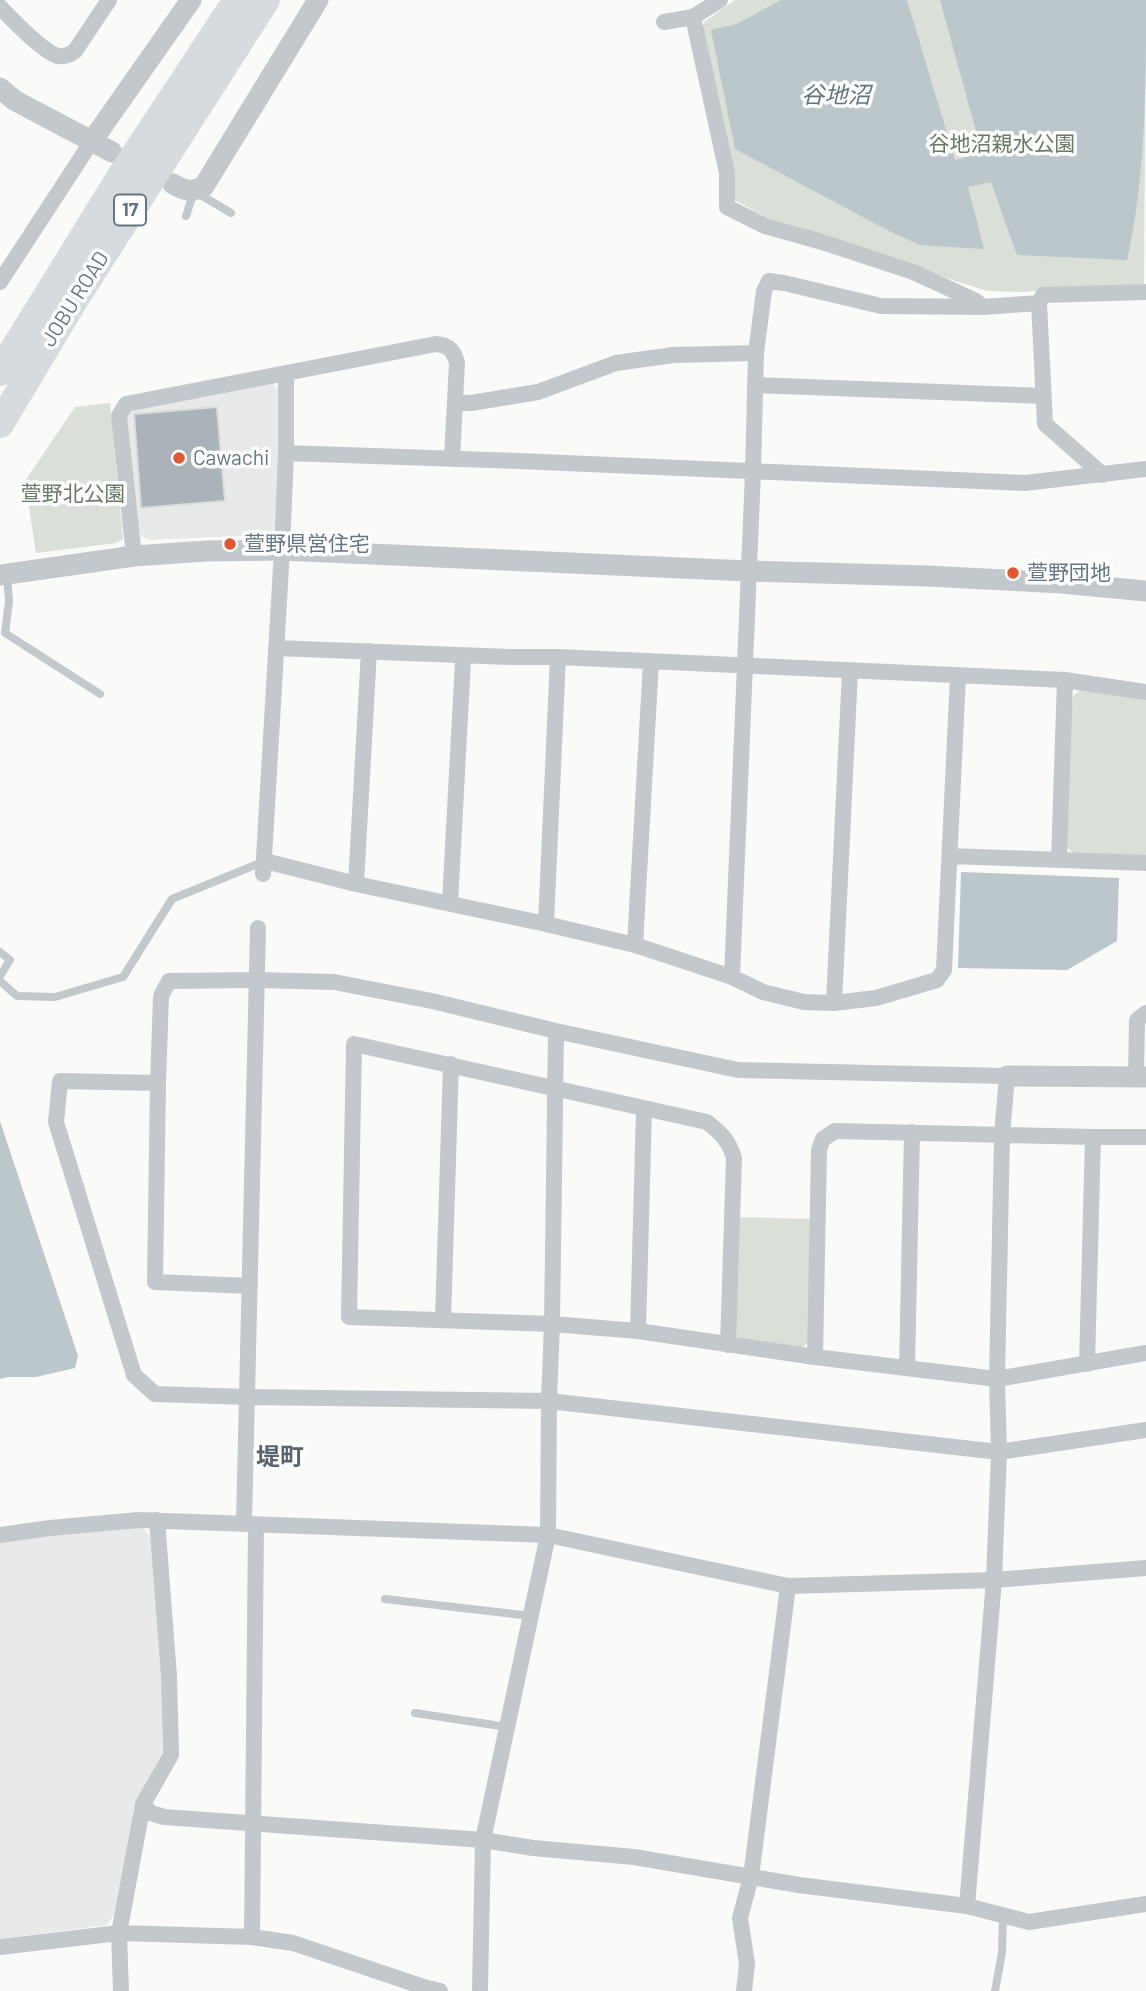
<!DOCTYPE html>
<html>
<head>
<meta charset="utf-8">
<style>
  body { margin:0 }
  canvas { display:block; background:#fafaf8 }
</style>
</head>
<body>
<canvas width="1146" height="1991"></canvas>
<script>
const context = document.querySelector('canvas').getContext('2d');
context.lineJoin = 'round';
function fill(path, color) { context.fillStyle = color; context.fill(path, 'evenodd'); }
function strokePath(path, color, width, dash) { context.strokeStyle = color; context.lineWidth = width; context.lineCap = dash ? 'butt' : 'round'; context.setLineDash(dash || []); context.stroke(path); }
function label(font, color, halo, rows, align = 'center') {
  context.font = font + ' Barlow,"Noto Sans JP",sans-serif'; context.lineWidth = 7; context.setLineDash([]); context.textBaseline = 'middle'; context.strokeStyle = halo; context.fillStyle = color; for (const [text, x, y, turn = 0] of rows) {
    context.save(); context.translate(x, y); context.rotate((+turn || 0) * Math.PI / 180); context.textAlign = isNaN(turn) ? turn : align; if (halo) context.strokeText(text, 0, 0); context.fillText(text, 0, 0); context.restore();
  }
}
fill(new Path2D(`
  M272 383 281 392 275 530 263 535 150 540 140 536 126 419 134 408Z
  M141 1525 151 1537 162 1674V1754L134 1805 116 1911 107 1925 0 1939V1541Z`), '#e8e9e9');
fill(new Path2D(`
  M735 0H1146L1144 284 1020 292 987 291 927 272 824 235 767 218 735 200 733 168 701 34 704 22Z
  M110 403 123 539 116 543 36 553 25 481 75 407Z
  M1081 688 1146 697V857L1076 855 1066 847 1071 699Z
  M737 1217 815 1219 810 1341 799 1350 740 1342 734 1333Z`), '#dadfd7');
fill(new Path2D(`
  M781 0H907L955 160 982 153 940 0H1146C1146 86 1146 176 1127 260L1017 255 991 182 968 187 984 249 920 245 891 232 735 149 711 30 737 24Z
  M961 872 1119 878 1117 941 1067 970 958 968Z
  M0 1121 78 1356 75 1368 36 1377H8L0 1379Z`), '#bbc7cb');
const building = new Path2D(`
  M217 407 225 501 141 508 134 414Z`);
fill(building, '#aab3b9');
strokePath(building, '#dcdcda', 2);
strokePath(new Path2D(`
  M186 216 194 191 231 213
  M7 575 9 601 5 633 100 694
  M0 952 10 960 0 976
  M0 981 17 996 55 997 123 977 172 899 265 861
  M385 1599 531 1616
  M415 1713 507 1727
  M995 1991 1002 1952 1003 1915`), '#c3c8cc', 8);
strokePath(new Path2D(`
  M0 7C12 19 43 52 58 56 65 57 70 55 75 51L109 0
  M693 17 727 173V207L765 226 822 242 913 272 974 300 981 305
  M664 22 693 17 720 0
  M0 282 92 141
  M755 385 1044 396
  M456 403H471L538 392 616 363 673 355 756 353
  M286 453 519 461 1025 483 1146 469
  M1103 475 1045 424 1039 303 1043 295 1146 292
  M134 556 119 416 126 404 436 344C449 345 454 351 457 363L452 459
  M276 648 510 657H558L1065 680 1146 692
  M950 856 1146 863
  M1059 859 1065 680
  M265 861 356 884 546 924 635 945 732 977 763 992 804 1002 834 1003 876 998 937 980 944 970 958 676
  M263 874 282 550 286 453V374
  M356 884 369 651
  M450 903 463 661
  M546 924 558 657
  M635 945 651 661
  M732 977 753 472 756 353 764 291 769 281 784 283 881 306 983 307 1039 303
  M834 1003 850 671
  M1136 1077 1137 1020 1146 1013
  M158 1083 60 1081 56 1122 134 1375 155 1394 247 1397 549 1401 999 1452 1146 1430
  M250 1286 155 1282 158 1083 161 996 169 981 257 980 334 982 432 1001 556 1031 738 1070 1007 1076 1002 1135 997 1379 999 1452 994 1580 967 1906
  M443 1320 451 1064
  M638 1331 644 1109
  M728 1345 734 1158C729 1141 721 1133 707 1122L354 1044 349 1317 552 1324 638 1331 815 1357 997 1379 1146 1353
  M815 1357 819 1150 823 1139 835 1131 1093 1137H1146
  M1087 1364 1093 1137
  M907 1368 912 1132
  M244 1523 258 928
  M0 1535 50 1528 139 1520 548 1535 788 1586 994 1580 1146 1568
  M143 1804 151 1813 164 1817 483 1840 533 1848 634 1857 799 1885 967 1906 1029 1922 1146 1904
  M252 1937 256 1525
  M0 1947 119 1933 252 1937 293 1943 424 1987 440 1991
  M121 1991 119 1933 143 1804 171 1755 169 1676 157 1520
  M480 1991 483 1840 548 1535 549 1401 552 1324 556 1031
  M744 1991 747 1964 740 1918 751 1877 788 1586`), '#c3c8cc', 16);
strokePath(new Path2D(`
  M0 88 14 100 112 152
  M92 141 191 0
  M173 184C185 191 192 193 204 186L318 0
  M0 575 134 556 206 551 282 550 748 571 927 576 1062 583 1146 591
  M1007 1076 1146 1077`), '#c3c8cc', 21);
strokePath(new Path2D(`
  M0 372 119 179 237 0
  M0 424 73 302 266 0`), '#d6dbdf', 28);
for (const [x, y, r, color] of [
  [179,458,7,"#e4572e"],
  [230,544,7,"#e4572e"],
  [1013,573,7,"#e4572e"]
]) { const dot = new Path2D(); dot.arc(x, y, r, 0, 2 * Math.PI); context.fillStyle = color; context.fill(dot); strokePath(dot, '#fff', 2.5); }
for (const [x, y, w] of [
  [130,210,32]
]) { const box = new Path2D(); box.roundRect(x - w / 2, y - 15.5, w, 31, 5); context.fillStyle = '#fff'; context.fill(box); strokePath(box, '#657683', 2); }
label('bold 19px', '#657683', null, [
  ["17",130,210]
]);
label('21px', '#687a64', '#fff', [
  ["谷地沼親水公園",1002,144],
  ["萱野北公園",73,494]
]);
label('21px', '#657683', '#fff', [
  ["JOBU ROAD",75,299,-58]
]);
label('21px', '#657683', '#fff', [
  ["Cawachi",193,458],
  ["萱野県営住宅",244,544],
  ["萱野団地",1027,573]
], 'left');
label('italic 23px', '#60757c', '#fff', [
  ["谷地沼",836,95]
]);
label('bold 24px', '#57646e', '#fff', [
  ["堤町",280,1457]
]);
</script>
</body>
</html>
